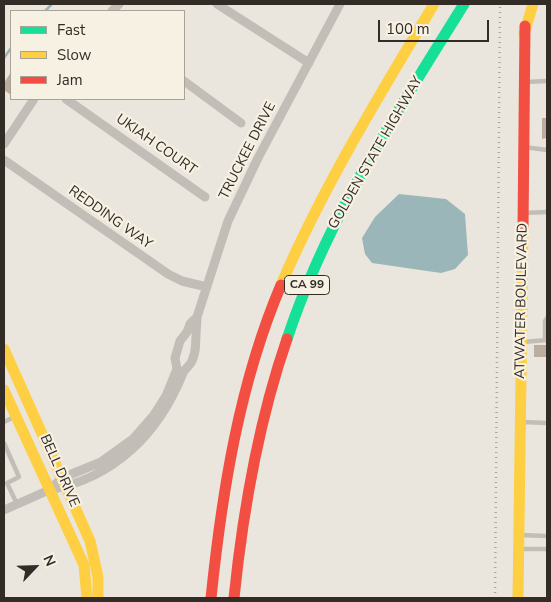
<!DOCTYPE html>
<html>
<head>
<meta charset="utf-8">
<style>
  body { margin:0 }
  #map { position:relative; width:551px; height:602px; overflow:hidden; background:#eae6dd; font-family:"Nunito Sans",sans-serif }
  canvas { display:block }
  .frame { position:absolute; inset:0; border:5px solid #322b26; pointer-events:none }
  .legend { position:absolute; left:10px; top:10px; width:175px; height:90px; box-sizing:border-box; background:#f7f1e3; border:1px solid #a8a297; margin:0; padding:6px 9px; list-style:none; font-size:15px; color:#322b26 }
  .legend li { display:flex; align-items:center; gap:10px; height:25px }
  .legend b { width:25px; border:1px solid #a8a297 }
  .north { position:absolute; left:10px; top:542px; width:50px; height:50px; -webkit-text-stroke:4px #f7f1e3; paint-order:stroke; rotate:66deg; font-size:14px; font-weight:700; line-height:20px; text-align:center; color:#322b26 }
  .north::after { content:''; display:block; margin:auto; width:18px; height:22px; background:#322b26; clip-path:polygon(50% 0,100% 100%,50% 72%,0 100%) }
  .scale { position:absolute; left:378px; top:20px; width:111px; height:22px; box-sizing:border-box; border:2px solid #322b26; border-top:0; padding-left:6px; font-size:15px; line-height:18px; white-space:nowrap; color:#322b26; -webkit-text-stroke:4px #f7f1e3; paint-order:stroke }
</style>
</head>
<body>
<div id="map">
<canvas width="551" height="602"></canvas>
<div class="frame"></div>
<ul class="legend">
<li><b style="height:6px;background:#16e098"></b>Fast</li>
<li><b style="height:6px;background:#ffcf43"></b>Slow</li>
<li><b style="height:6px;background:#f24e42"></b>Jam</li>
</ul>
<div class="north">N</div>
<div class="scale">100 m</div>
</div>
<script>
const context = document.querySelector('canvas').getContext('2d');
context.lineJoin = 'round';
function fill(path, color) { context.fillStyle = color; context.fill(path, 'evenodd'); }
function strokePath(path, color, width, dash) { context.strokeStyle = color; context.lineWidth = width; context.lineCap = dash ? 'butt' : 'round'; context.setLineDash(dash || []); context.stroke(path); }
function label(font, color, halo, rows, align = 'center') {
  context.font = font + ' "Nunito Sans",sans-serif'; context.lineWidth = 4.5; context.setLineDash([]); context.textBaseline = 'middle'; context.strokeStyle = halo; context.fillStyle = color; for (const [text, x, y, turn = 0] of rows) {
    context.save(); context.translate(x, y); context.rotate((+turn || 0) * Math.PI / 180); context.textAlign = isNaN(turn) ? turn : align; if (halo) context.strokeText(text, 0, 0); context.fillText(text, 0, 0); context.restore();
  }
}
fill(new Path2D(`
  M399 194 446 199 465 214 468 255 455 269 441 273 372 263 365 254 362 238 375 217Z`), '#9ab6b9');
strokePath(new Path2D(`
  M45 11 52 4
  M4 58 11 48`), '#9ab6b9', 2.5);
fill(new Path2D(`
  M11 72V95L4 90V83Z
  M542 118H547V138L542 139Z
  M534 345H547V357H534Z`), '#bdad9f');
strokePath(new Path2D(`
  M525 82 547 81
  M524 147 547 150
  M524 213 547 212
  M545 340V321L547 318
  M523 342 547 340
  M4 422 14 417
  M522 422 547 423
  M4 443 19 477 7 483 17 504
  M521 535 547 536
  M521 549H547`), '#c2beb7', 4.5);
strokePath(new Path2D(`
  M217 4 309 63
  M112 11 119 4
  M184 81 241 123
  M66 99 205 197
  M4 144 34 99
  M4 160 168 274 182 281 207 287
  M49 490C115 478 159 433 183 373 185 368 190 366 192 361 197 349 195 347 196 336 196 329 197 324 197 317L228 221 258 158 340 4
  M4 510 49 490 62 478 101 462 133 439 154 415 166 396 177 369 175 358 180 341 187 332 190 324 197 317`), '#c2beb7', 9);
strokePath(new Path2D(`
  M287 339C327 218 397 112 464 4`), '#16e098', 11);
strokePath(new Path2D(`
  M524 34 533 4
  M281 285C323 187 379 96 434 4
  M4 349 90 541 98 577V598
  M4 390 84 565 87 598
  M518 598 523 228`), '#ffcf43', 11);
strokePath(new Path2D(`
  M523 228 525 26
  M211 598C222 492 239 384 281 285
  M234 598C243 510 258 423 287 339`), '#f24e42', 11);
strokePath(new Path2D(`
  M495 598 500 4`), '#aaa6a1', 2.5, [1, 4]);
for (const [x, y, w] of [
  [307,285,45]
]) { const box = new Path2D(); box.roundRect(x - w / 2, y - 9.5, w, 19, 4); context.fillStyle = '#f7f1e3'; context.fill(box); strokePath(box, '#322b26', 1); }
label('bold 12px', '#322b26', null, [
  ["CA 99",307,285]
]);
label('14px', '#322b26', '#f7f1e3', [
  ["UKIAH COURT",156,145,35],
  ["TRUCKEE DRIVE",248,151,-63],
  ["GOLDEN STATE HIGHWAY",376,153,-60],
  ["REDDING WAY",110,218,35],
  ["ATWATER BOULEVARD",522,301,-89],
  ["BELL DRIVE",59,471,66]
]);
</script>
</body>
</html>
